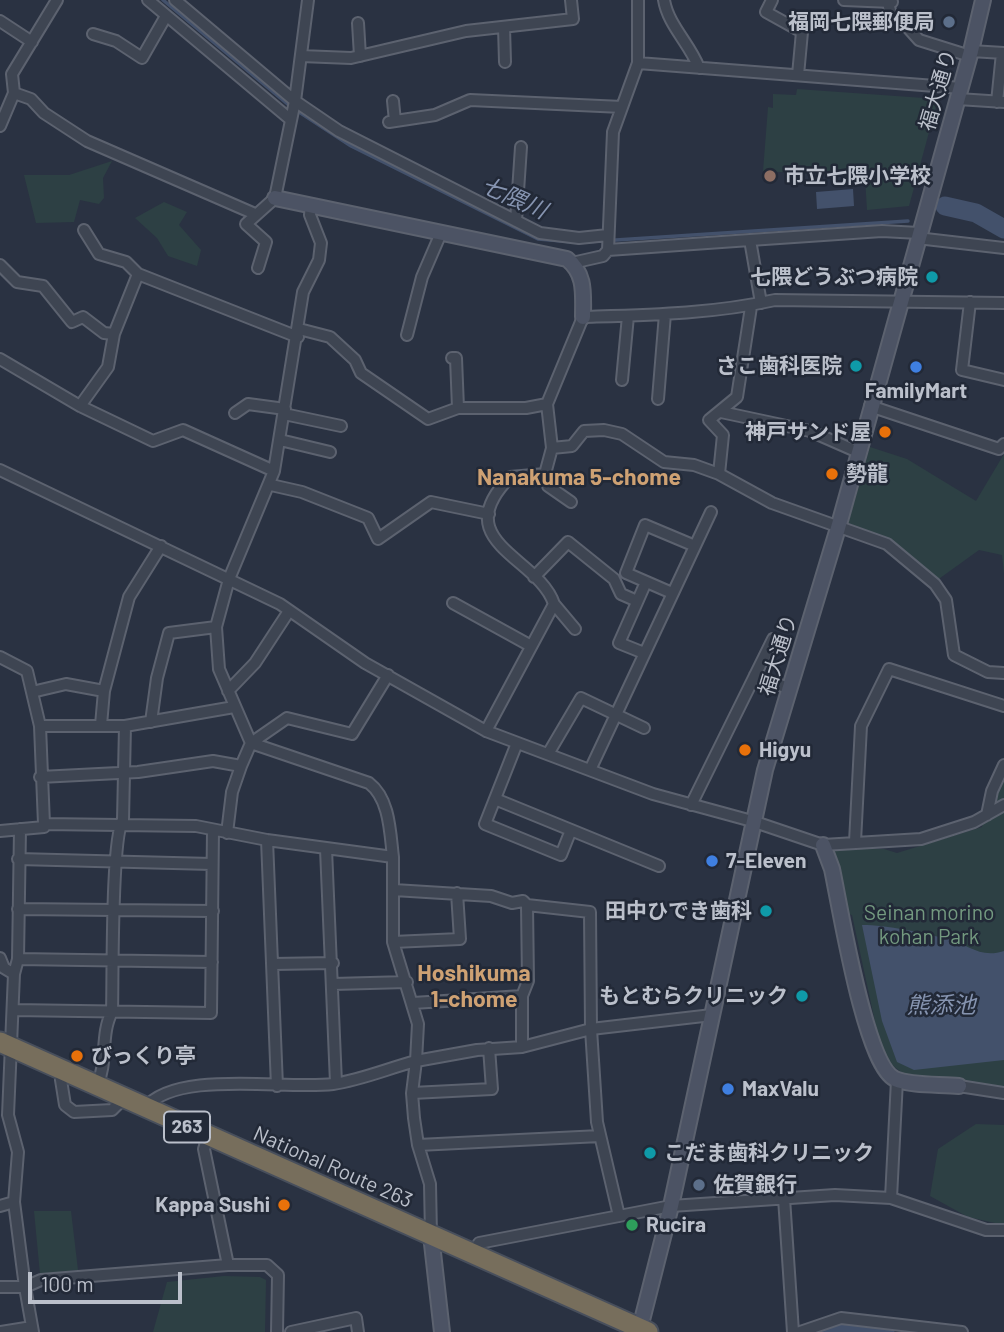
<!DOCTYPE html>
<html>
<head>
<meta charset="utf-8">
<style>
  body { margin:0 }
  #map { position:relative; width:1004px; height:1332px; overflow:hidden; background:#2a3242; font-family:Barlow,sans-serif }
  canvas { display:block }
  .scale { position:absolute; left:28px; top:1272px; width:154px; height:32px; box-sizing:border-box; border:4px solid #bbc0cb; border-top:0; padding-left:9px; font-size:21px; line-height:24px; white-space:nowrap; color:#bbc0cb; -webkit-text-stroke:5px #222937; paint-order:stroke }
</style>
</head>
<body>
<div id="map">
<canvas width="1004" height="1332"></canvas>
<div class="scale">100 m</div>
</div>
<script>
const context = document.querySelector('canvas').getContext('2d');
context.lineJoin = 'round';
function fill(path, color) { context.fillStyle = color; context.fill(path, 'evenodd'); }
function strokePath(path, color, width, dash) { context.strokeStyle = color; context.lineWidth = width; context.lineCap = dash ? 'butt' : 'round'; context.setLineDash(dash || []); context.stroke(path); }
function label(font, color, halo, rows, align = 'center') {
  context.font = font + ' Barlow,"Noto Sans JP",sans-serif'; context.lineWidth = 5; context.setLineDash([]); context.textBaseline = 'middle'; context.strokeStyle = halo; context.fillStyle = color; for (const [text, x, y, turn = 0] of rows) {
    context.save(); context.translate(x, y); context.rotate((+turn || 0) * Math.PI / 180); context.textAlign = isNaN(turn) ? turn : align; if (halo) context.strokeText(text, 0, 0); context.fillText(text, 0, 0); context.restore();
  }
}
fill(new Path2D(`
  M797 89 938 99 909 206 867 210 865 177 763 171 768 107 773 108V94L796 95Z
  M112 161 103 178 104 198 99 204 80 200 74 222 36 223 24 175H69Z
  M164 202 187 212 179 225 201 250 197 266 168 256 157 238 135 218Z
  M870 447 907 459 976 501 1004 454V574L1002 555 979 550 936 581 898 546 848 523Z
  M1004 757V1089L905 1075 888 1062 880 1045 852 915 848 914 827 873 834 849H884L897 853 982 827 986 800Z
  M976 1124 1004 1125V1225L968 1217 930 1196 938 1149Z
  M34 1211H71L78 1270 40 1274Z
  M224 1276 260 1277 266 1280 265 1332H153L167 1282Z`), '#2d4044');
fill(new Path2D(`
  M853 189 854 206 817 209 816 192Z
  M862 925C887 925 923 933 948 939 968 944 980 959 1004 951V1060L914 1070 897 1062 882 1021Z`), '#43516b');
strokePath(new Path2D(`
  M163 0 290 106
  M296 110 351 146 538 239 574 242
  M585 242 908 221`), '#43516b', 3.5);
strokePath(new Path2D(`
  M945 206 976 213 1004 229
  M824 1332 833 1328 885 1332`), '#43516b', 19);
const street = new Path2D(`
  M148 0 291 120
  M175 0 295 101 339 131 540 233 579 238 608 235
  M664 0C668 25 690 44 699 68
  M772 0 766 12 802 32 798 75
  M844 0 892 2
  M888 3 892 18 902 21 919 40 970 56
  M0 21 32 42
  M358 23 360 56
  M504 27 505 62
  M93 34 116 41 142 58 166 16
  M971 51 1004 53
  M301 56 351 58 466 31 573 19 571 0
  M638 63 961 88
  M14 93 31 99 44 113 87 141 255 214
  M958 99 1004 102
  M393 101 395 121
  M997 102 1002 53
  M389 122 435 115 470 100 622 107
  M0 126 14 93 12 74 57 0
  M516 221 521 147
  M84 230 99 254 126 262 138 274 298 337
  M917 238 1004 248
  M750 240 882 231 919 233
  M608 250 613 132 638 63V0
  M572 263 603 256 608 250 750 240 761 303
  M0 265 17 282 43 286 72 322 83 317 104 333 114 334
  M258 268 266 242 246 224 275 198 295 101 308 0
  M970 302 962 370 1004 380
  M299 329 330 337 355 360 361 373 428 419 458 408H526L547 404
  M407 335 422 277 441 233
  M452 358H456L458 408
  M0 359 80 406 153 441 183 430 274 471
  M622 380 628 316
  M658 399 665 314
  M80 406 108 367 114 334 138 274
  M870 406 999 449 1004 444
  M721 412 810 431 858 452
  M235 413 248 404 285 409
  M284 414 341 426
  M280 440 330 452
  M552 448 572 446 584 431 604 430 622 434 664 462 694 465 719 474 772 503 887 544 935 584 946 600 954 655 988 672 1004 673
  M0 470 280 604 365 663 486 731 653 794 752 821 823 845 921 839 974 822 1004 805
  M545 474 548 486 571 502
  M719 474 723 435 709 420 737 397 751 307
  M271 485 302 492 368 518 378 539 431 502 489 514
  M534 577 568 542 614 579 621 594 637 601
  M672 593 626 573 645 525 695 546
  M453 603 531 646
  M554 604 575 629
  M644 653 619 643 646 582
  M0 657 27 671 40 726 44 824
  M755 675 790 689
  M228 691 255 663 289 611
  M32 692 66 684 104 691
  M151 722 157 678 169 633 216 627
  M101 725 104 691 129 597 161 546
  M40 726H125L123 820C111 837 113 981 112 1012 100 1034 108 1062 97 1086
  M125 726 234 707
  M486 731 554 604C539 557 446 542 510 477L545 474 552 448 547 404 583 317C648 315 712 314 775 300L1004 303
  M548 754 581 698 644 728
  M590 770 711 512
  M40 777 138 772 213 761 241 766 251 743 287 718 352 734 388 675
  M495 799 571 830 561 855 485 824 517 743
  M691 805 773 639
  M987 815 992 791 1004 765
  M571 830 659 866
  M0 831 44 827V824L196 826 267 840 393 857C390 833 390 799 369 783L251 743 219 669 216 627 229 579 274 471 303 292 319 260 321 243 310 215 311 204
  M227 833 232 792 241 766
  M267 840 277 1086
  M855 842 861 726 889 669 1004 706
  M326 849 336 1083
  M393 857V942L418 1024 416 1061 477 1050 522 1047 591 1029 712 1015
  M18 859 212 864
  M394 890 491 896 512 903 523 901 527 905 590 912 591 1029 597 1122 619 1216
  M18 909 213 911
  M393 942 460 939 457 893
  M0 958 4 968 14 974
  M18 959 212 962
  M273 964 333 963
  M333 984 407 982
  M413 1003 522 996
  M14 1010 211 1013 213 830
  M522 1047V996L528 981 527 905
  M63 1071 61 1080 65 1105 74 1112 112 1110 124 1098
  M959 1086 1004 1093
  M412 1093 492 1089 489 1048
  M145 1108C176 1069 285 1090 333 1084 361 1080 389 1068 416 1061L412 1093 414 1118 418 1145 430 1184 431 1235
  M418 1145 600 1136
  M784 1198 793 1332
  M891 1198 897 1080
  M0 1206 14 1202
  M473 1254 479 1243 671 1206 835 1195 891 1198 986 1230H1004
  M228 1265H267L278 1275 277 1332
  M0 1287H25L14 1202 18 1152 8 1115 14 974 18 959 20 829
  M0 1332 32 1327
  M33 1332 25 1287 41 1280 228 1265 204 1149 208 1136
  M291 1332 356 1318 358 1332
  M800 1332 841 1318 962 1332`);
const secondary = new Path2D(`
  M275 198 567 259C586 274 583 294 583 317
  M823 845 832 869C840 906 865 1065 895 1079 912 1086 940 1084 959 1086
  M431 1235 442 1332
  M640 1328 671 1206 765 770 838 528 971 51 983 0`);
const highway = new Path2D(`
  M0 1042 648 1332`);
strokePath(street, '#5c626f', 14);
strokePath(secondary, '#5c626f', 18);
strokePath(highway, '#484f5c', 23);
strokePath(street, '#3e4552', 10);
strokePath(secondary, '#4c5364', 14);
strokePath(highway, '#776e5c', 19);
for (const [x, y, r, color] of [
  [949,22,7,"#5c6f8a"],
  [770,176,7,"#8d6e63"],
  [932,277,7,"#0f9aa8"],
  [856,366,7,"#0f9aa8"],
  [916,367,7,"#3f7fe0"],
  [885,432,7,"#e8710a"],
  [832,474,7,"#e8710a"],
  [745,750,7,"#e8710a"],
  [712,861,7,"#3f7fe0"],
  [766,911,7,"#0f9aa8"],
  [802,996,7,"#0f9aa8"],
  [77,1056,7,"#e8710a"],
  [728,1089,7,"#3f7fe0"],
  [650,1153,7,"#0f9aa8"],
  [699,1185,7,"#5c6f8a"],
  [284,1205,7,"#e8710a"],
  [632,1225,7,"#2e9e5b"]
]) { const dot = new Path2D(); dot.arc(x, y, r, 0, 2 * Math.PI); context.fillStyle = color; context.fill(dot); strokePath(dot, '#222937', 2.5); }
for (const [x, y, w] of [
  [187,1127,46]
]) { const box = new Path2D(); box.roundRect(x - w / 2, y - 15.5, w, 31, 5); context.fillStyle = '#222937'; context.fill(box); strokePath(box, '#bbc0cb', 2); }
label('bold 19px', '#bbc0cb', null, [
  ["263",187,1127]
]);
label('bold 21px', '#bbc0cb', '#222937', [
  ["福岡七隈郵便局",935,22,"right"],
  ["市立七隈小学校",784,176],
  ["七隈どうぶつ病院",918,277,"right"],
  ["さこ歯科医院",842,366,"right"],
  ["FamilyMart",916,391,"center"],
  ["神戸サンド屋",871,432,"right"],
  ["勢龍",846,474],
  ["Higyu",759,750],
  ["7-Eleven",726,861],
  ["田中ひでき歯科",752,911,"right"],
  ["もとむらクリニック",788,996,"right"],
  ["びっくり亭",91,1056],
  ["MaxValu",742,1089],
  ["こだま歯科クリニック",664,1153],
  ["佐賀銀行",713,1185],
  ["Kappa Sushi",270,1205,"right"],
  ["Rucira",646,1225]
], 'left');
label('21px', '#bbc0cb', '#222937', [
  ["福大通り",938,90,-74],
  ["福大通り",778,655,-73],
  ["National Route 263",333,1167,24]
]);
label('21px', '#749a80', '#222937', [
  ["Seinan morino",929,913],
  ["kohan Park",929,937]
]);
label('italic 23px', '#8694b0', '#222937', [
  ["七隈川",514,198,24],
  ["熊添池",941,1005]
]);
label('bold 23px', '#cea173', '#222937', [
  ["Nanakuma 5-chome",579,477],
  ["Hoshikuma",474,973],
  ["1-chome",474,999]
]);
</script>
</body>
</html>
